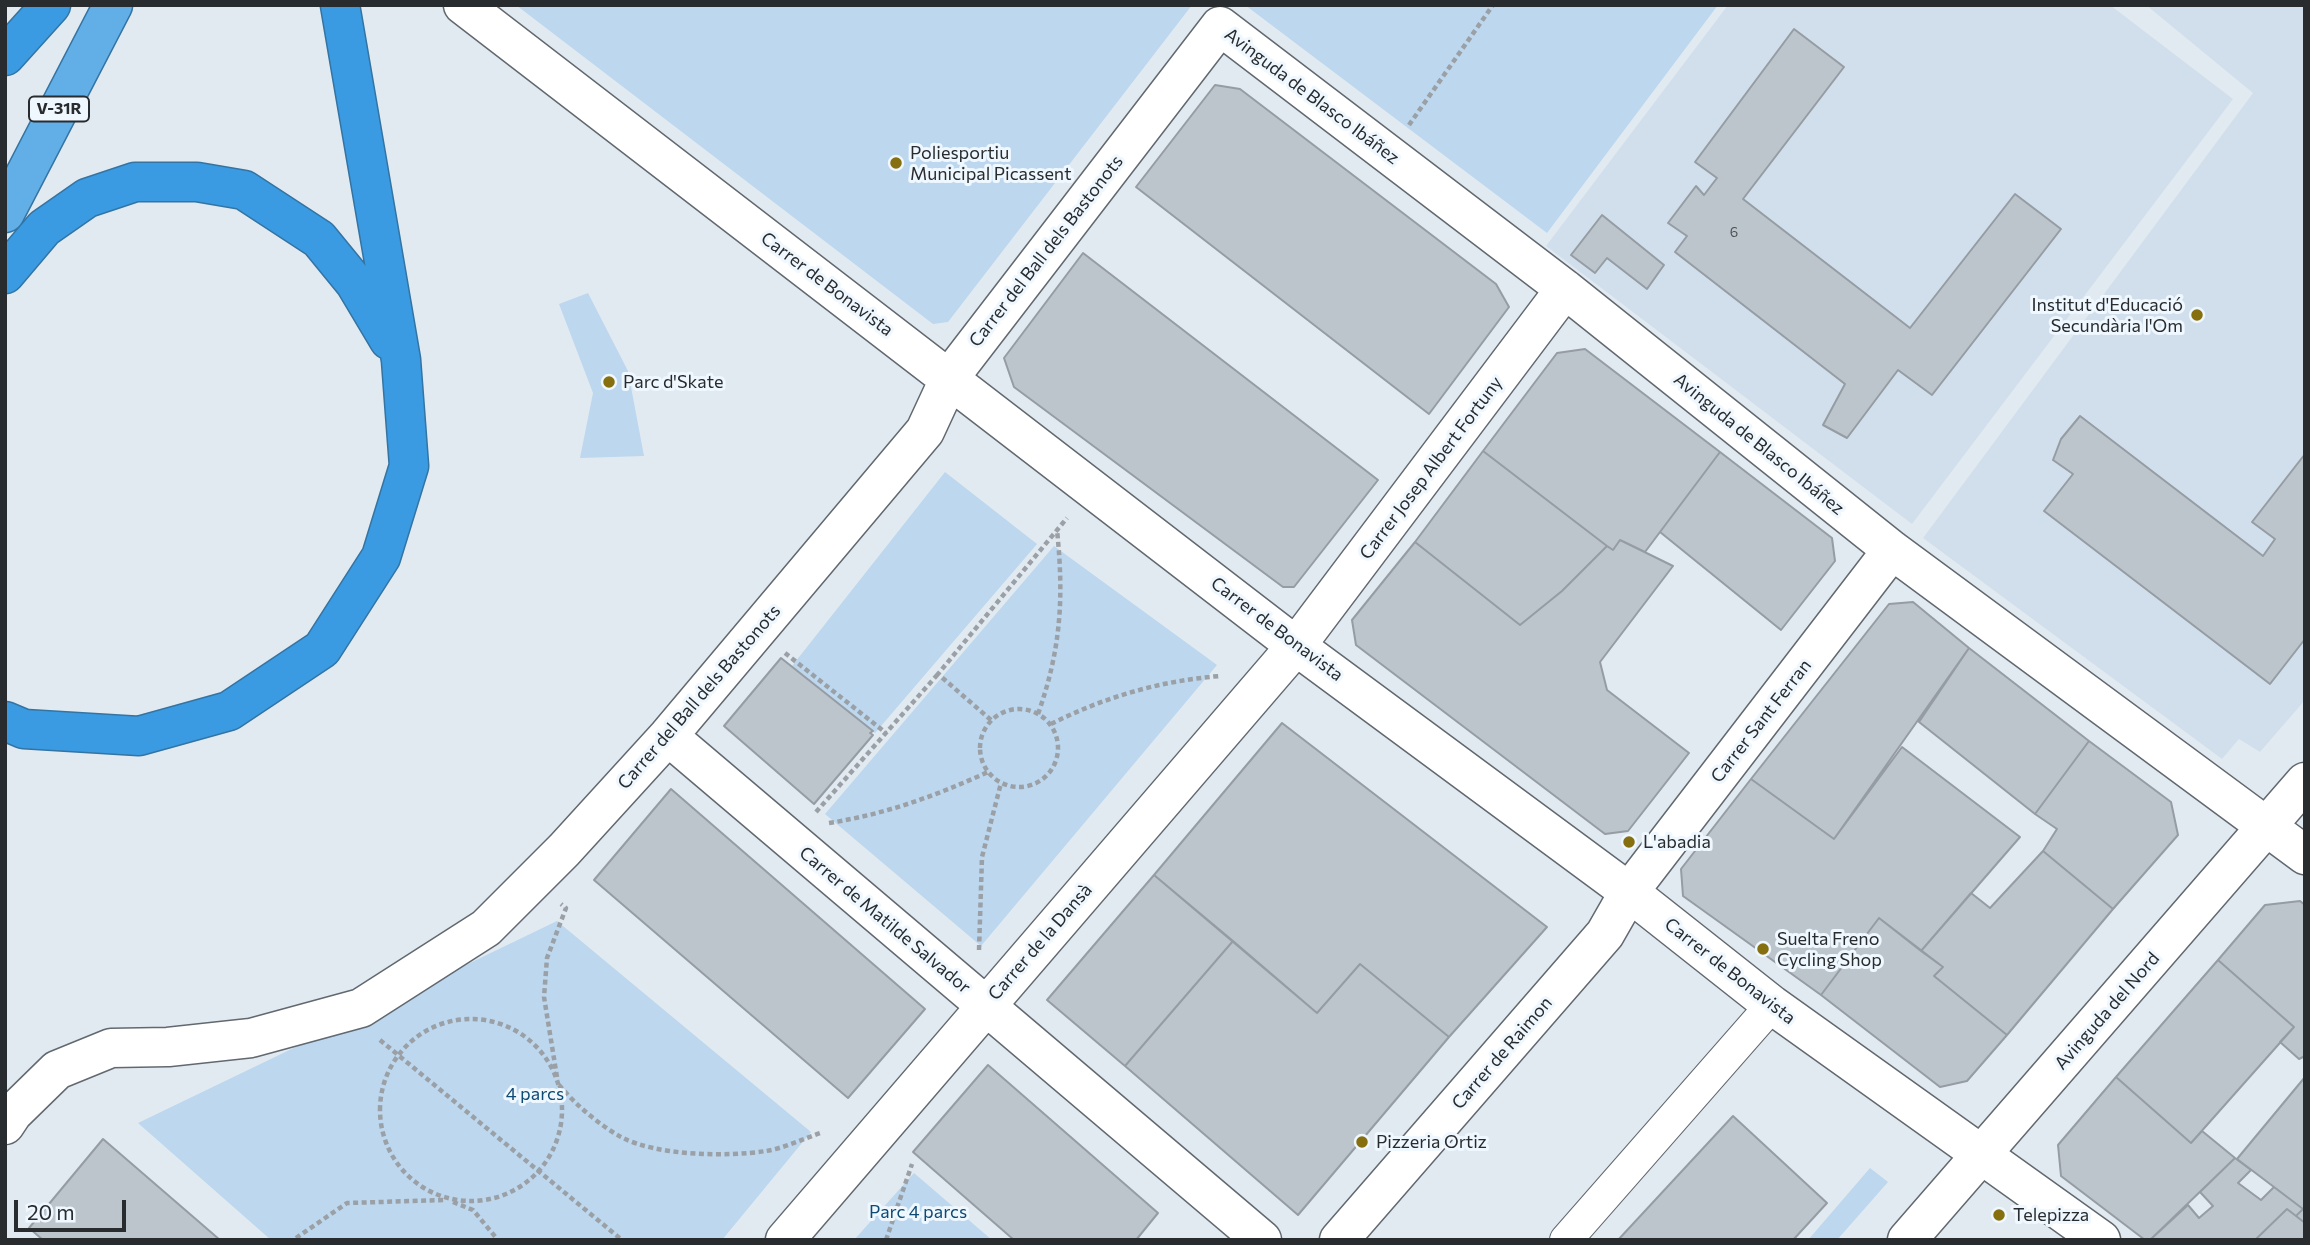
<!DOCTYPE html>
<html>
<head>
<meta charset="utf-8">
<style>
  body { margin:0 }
  #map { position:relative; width:2310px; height:1245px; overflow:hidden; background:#e2eaf1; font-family:Commissioner,sans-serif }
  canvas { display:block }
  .frame { position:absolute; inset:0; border:7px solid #292c2e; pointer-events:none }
  .scale { position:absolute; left:14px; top:1200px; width:112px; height:32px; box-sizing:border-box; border:4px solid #292c2e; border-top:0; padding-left:9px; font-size:21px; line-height:24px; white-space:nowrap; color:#292c2e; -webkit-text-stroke:5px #eff7ff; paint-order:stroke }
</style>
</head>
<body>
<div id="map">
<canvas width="2310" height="1245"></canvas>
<div class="frame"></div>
<div class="scale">20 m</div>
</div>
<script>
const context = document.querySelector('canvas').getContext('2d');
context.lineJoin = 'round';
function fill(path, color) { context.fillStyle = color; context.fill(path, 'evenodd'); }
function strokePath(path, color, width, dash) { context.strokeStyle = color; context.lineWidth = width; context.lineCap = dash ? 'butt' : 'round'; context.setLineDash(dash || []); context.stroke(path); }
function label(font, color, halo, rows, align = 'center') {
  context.font = font + ' Commissioner,sans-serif'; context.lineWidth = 6; context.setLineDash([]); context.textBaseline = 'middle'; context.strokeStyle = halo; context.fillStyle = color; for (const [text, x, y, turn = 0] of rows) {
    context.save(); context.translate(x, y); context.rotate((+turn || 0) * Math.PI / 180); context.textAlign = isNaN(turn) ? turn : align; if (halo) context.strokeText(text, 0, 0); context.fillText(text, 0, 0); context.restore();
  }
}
fill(new Path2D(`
  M1728 5H2110L2233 99 1912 524 1546 246Z
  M2146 5H2305V700L2260 752 2239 739 2222 759 1923 538 2253 93Z`), '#d1dfec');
fill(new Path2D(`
  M516 5H1192L948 322 933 324Z
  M1245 5H1718L1547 233Z
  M588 293 628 371 644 456 580 458 593 393 559 304Z
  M945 472 1037 544 875 733 792 666Z
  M1054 546 1217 665 981 946 825 814Z
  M557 921 811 1132 722 1240H271L138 1123Z
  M1870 1168 1888 1182 1837 1240H1808Z
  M914 1173 992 1240H854Z`), '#bcd7ee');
const building = new Path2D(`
  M1794 29 1844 67 1743 199 1910 328 2015 194 2061 229 1932 395 1898 370 1847 438 1823 425 1845 384 1675 252 1687 236 1668 223 1696 186 1704 195 1717 178 1695 162Z
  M1215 85 1240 89 1496 284 1509 307 1429 414 1136 187Z
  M1602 215 1664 265 1647 289 1607 258 1595 273 1571 255Z
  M1083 253 1378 480 1294 587H1283L1014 387 1004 358Z
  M1585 349 1720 452 1645 552 1620 540 1613 550 1607 546 1483 451 1557 353Z
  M2080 416 2263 556 2275 539 2252 522 2305 454V639L2270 684 2044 511 2073 474 2053 460 2061 439Z
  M1483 451 1607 546 1562 591 1520 625 1415 542Z
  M1720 452 1832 538 1835 561 1781 630 1660 532Z
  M1620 540 1673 566 1600 662 1607 690 1689 753 1628 831 1605 834 1356 645 1352 620 1415 542 1520 625 1562 591 1607 546 1613 550Z
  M1913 602 1969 648 1834 839 1751 779 1889 604Z
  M1969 648 2089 741 2035 814 1919 722Z
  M781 658 873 731 870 733 873 735 814 804 724 726Z
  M1282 723 1547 927 1449 1037 1360 964 1317 1013 1154 875Z
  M2089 741 2171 802 2178 835 2113 909 2043 851 2057 829 2035 814Z
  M1902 747 2020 837 1921 951 1879 918 1821 995 1683 896 1681 869 1751 779 1834 839Z
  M671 789 925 1009 848 1098 594 880Z
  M2043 851 2113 909 2007 1035 1934 976 1943 967 1921 951 1971 893 1990 908Z
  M1154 875 1233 941 1125 1066 1047 1000Z
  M2300 901 2305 905V1056L2299 1059 2280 1042 2294 1027 2218 960 2265 905Z
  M1879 918 1943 967 1934 976 2007 1035 1967 1081 1940 1087 1821 995Z
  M1233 941 1317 1013 1360 964 1449 1037 1298 1215 1125 1066Z
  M2218 960 2294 1027 2191 1143 2116 1077Z
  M988 1065 1158 1213 1136 1240H1014L913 1152Z
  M2116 1077 2191 1143 2202 1131 2235 1158 2150 1240H2145L2061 1176 2058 1145Z
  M2305 1077V1223L2296 1216 2303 1209 2237 1159Z
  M1733 1116 1827 1203 1793 1240H1618Z
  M103 1139 220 1240H43L29 1228Z
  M2235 1158 2251 1170 2238 1183 2261 1200 2274 1187 2303 1209 2296 1216 2287 1209 2255 1240H2150L2188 1205 2199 1218 2213 1206 2200 1192Z
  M2287 1209 2305 1223V1240H2255Z`);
fill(building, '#bdc5cc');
strokePath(building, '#959ca3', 2);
const pedestrian = new Path2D(`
  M1566 1240 1772 1005`);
const minor = new Path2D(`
  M463 5 1296 646 1629 892 1772 1005 2101 1240
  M668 736 1262 1240
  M5 1125 13 1113 57 1070 111 1048 168 1047 251 1038 361 1008 486 928 564 850 668 736 925 431 950 377 1220 26 1565 289 1892 550 2305 855
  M785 1240 1296 646 1565 289
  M1339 1240 1605 934 1629 892 1892 550`);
const tertiary = new Path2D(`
  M1907 1240 2305 782`);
const trunk = new Path2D(`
  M5 213 113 5`);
const motorway = new Path2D(`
  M5 56 51 5
  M5 274 44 228 87 198 135 182H197L244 190 319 239 355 283 389 340
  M5 721 24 729 139 736 229 711 322 649 381 557 409 466 401 360 340 5`);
strokePath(pedestrian, '#61686f', 34);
strokePath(minor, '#61686f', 41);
strokePath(tertiary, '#61686f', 41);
strokePath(trunk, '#3474a3', 41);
strokePath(motorway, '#3474a3', 41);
strokePath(new Path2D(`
  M1409 125 1493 5
  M785 653 886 733
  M980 748a39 39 0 1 1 78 0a39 39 0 1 1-78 0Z
  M1038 714C1061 649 1064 598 1057 530
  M991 720 938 674 1067 518
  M1051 724C1105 697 1159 681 1220 676
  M816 812 938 674
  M829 823C886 814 935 796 988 772
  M979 950 982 857 1001 783
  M380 1110a91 91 0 1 1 182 0a91 91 0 1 1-182 0Z
  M380 1040 622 1240
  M557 1077 544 997 547 958 566 908 561 904
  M559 1085C576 1105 598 1124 621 1137 657 1156 726 1157 766 1151 785 1148 805 1138 823 1132
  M453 1202 473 1210 498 1240
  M296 1238 347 1203 445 1200
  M886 1240 912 1164`), '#9aa0a5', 4.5, [5, 3.5]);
strokePath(pedestrian, '#fff', 32);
strokePath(minor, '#fff', 38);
strokePath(tertiary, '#fff', 38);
strokePath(trunk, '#62afe8', 38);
strokePath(motorway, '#3a9be2', 38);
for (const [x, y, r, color] of [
  [896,163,7,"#856f0e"],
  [2197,315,7,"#856f0e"],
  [609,382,7,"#856f0e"],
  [1629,842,7,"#856f0e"],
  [1763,949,7,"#856f0e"],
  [1362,1142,7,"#856f0e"],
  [1999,1215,7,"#856f0e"]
]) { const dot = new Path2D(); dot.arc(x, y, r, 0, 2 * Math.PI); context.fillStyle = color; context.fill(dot); strokePath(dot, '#eff7ff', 2.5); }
label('14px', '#4e5256', null, [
  ["6",1734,232]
]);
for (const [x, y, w] of [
  [59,109,60]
]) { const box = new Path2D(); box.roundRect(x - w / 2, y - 12.5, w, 25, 5); context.fillStyle = '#eff7ff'; context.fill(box); strokePath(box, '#292c2e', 2); }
label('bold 16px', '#292c2e', null, [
  ["V-31R",59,109]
]);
label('18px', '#292c2e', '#eff7ff', [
  ["Avinguda de Blasco Ibáñez",1312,96,37],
  ["Carrer del Ball dels Bastonots",1046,251,-52],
  ["Carrer de Bonavista",827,284,37],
  ["Avinguda de Blasco Ibáñez",1759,444,39],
  ["Carrer Josep Albert Fortuny",1431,468,-53],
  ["Carrer de Bonavista",1277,629,37],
  ["Carrer del Ball dels Bastonots",699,697,-49],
  ["Carrer Sant Ferran",1761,721,-52],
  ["Carrer de Matilde Salvador",885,920,40],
  ["Carrer de la Dansà",1040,942,-49],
  ["Carrer de Bonavista",1730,971,38],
  ["Avinguda del Nord",2107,1011,-49],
  ["Carrer de Raimon",1502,1053,-49]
]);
label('18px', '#292c2e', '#eff7ff', [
  ["Poliesportiu",910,153],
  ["Municipal Picassent",910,174],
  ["Institut d'Educació",2183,305,"right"],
  ["Secundària l'Om",2183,326,"right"],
  ["Parc d'Skate",623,382],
  ["L'abadia",1643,842],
  ["Suelta Freno",1777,939],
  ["Cycling Shop",1777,960],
  ["Pizzeria Ortiz",1376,1142],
  ["Telepizza",2013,1215]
], 'left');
label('18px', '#0f4a73', '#eff7ff', [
  ["4 parcs",535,1094],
  ["Parc 4 parcs",918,1212]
]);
</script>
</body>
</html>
